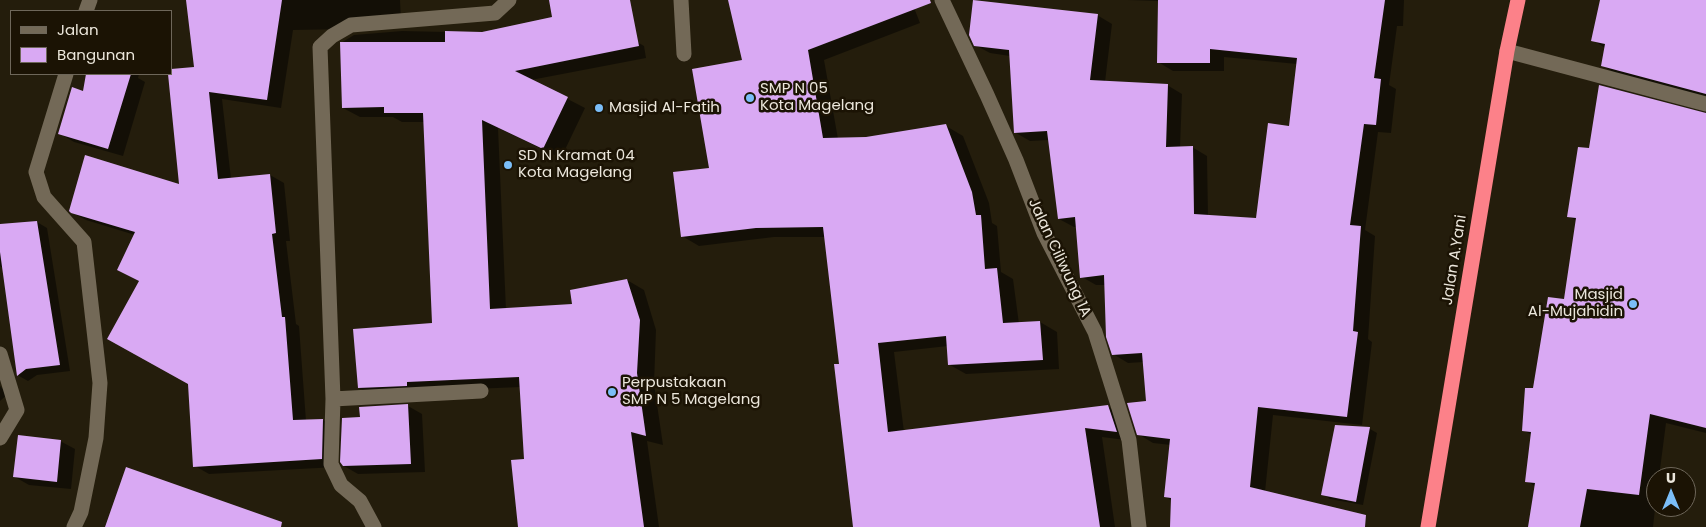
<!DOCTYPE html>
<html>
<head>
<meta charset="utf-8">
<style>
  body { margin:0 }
  #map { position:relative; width:1706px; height:527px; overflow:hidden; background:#241d0c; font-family:Poppins,sans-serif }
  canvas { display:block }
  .legend { position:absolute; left:10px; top:10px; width:162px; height:65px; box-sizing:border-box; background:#1b1304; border:1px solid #6e675a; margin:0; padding:6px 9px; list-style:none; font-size:15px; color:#ebe6db }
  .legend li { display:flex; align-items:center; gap:10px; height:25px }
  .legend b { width:25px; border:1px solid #6e675a }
  .north { position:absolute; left:1646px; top:467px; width:50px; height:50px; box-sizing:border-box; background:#1b1304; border:1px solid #6e675a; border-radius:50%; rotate:0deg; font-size:14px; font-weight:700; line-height:20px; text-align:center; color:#ebe6db }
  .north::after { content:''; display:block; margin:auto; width:18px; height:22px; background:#7bbef8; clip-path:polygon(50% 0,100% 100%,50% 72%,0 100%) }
</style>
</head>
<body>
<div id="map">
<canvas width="1706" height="527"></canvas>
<ul class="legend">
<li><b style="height:6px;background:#736957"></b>Jalan</li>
<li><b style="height:14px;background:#d9a9f3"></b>Bangunan</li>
</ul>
<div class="north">U</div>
</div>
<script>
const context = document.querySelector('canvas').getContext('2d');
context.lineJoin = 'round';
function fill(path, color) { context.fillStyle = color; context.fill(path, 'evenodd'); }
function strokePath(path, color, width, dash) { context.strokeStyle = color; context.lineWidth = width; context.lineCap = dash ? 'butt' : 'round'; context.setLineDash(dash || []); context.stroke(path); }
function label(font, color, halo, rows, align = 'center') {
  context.font = font + ' Poppins,sans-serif'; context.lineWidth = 5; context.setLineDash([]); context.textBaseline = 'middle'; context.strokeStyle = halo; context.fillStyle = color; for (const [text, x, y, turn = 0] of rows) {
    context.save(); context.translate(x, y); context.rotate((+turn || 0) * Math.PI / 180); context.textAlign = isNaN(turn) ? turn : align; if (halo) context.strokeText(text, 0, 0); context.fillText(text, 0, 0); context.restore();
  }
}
fill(new Path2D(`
  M187 0H400L401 20 353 29 293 30 281 108 222 99 231 179 270 175 284 183 290 241H286L296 324 299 326 306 421 323 420 337 428 336 467 209 474 195 466 190 383 140 282 119 270 135 235 86 220 71 212 180 186 169 74 195 68Z
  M729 0H911L920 23 824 60 838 139 866 138 946 126 963 136 989 203 992 223 997 226 1001 272 1013 279 1019 324 1040 322 1057 332 1059 369 966 374 950 365 948 346 894 352 904 432 1108 407 1125 416 1133 441 1102 437 1115 527H854L840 365 825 237H774L699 246 682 236 710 169 743 61Z
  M1128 0H1404L1403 26H1397L1389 85 1396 89 1391 133 1378 132 1365 230 1375 236 1368 339 1372 342 1362 425 1273 415 1265 492 1349 527H1172V501L1165 496 1171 445 1153 443 1138 434 1148 402 1144 362 1128 363 1113 354 1105 285H1096L1082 277 1077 227H1074L1059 219 1049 140 1030 141 1016 133 1010 56 990 53 975 45 1097 15 1112 24 1105 82 1167 85 1182 94 1180 148 1192 147 1207 156 1208 216 1257 219 1290 127 1297 64 1224 57V71H1173L1158 62 1159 1Z
  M1601 0H1706V98L1617 74 1603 66 1605 48 1593 40Z
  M402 31 627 36 644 46 646 58 531 80 585 108 561 158 498 128 506 310 573 306 627 280 644 290 656 330 654 384 663 445 647 441 659 527H519L525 460 521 387 424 391 376 397 359 388 433 325 425 122H402L393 117H360L343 108 341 43 354 35Z
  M87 74H139L138 78 145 82 123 156 74 142 59 133 84 92Z
  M1706 117V433L1666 423 1659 477H1656V500L1653 527H1529L1536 487 1527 481 1532 435 1523 430 1534 390 1565 301 1577 221 1568 216 1590 150Z
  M37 222 47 228 70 371 37 375 28 381 19 376 3 268 0 266V225Z
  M0 386 8 394 0 401Z
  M408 406 422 414 425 472 358 474 344 466 362 419Z
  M1336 426 1370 429 1377 433 1363 505 1330 499 1323 494Z
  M60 441 75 449 71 489 29 485 15 477Z`), '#0007');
fill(new Path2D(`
  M186 0H282L267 100 209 92 218 179 270 174 276 233 272 234 282 317H285L293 420 323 419 322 459 193 467 188 384 107 339 139 281 117 270 135 232 71 213 69 211 85 155 179 184 168 74H171V69L194 67Z
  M549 0H630L639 46 515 71 568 97 543 149 482 120 490 309 572 304 570 290 627 279 640 320 637 373 646 436 631 432 644 527H518L511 460 524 459 519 377 407 382V386L358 388 353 329 432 323 423 113H384V107L342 108 340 42H445V31L482 32 552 17Z
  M728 0H930L931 3 808 50 823 138 866 137 946 124 972 192 976 215H981L985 269 997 268 1003 323 1040 321 1043 360 948 365 946 336 878 343 888 432 1108 405 1117 432 1085 428 1100 527H853L834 364H839L823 227 756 228 681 237 673 172 709 168 692 69 742 60Z
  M973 0 1098 14 1090 80 1168 84 1166 147 1193 146 1194 214 1256 218 1268 123 1289 126 1297 58 1210 49V63H1157L1158 0H1385L1374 78 1381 79 1376 125 1364 124 1350 225 1361 226 1353 331 1358 332 1347 417 1258 407 1250 487 1366 515 1365 527H1170L1171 498 1164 497 1170 439 1137 435 1127 403 1146 401 1142 353 1112 355 1106 337 1104 275 1080 278 1075 217 1058 219 1047 131 1014 133 1009 50 974 46 969 35Z
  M1600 0H1706V94L1601 66 1605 44 1591 41Z
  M86 74H131L108 149 58 134 72 87 83 91Z
  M1599 85 1706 113V428L1650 414 1639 495 1587 489 1580 527H1528L1535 483 1525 482 1531 432 1522 431 1525 388H1533L1548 297 1564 299 1576 218 1567 217 1578 147 1589 148Z
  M37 221 60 365 26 369 17 376 0 252V224Z
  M408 404 411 464 343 466 340 462 342 418 360 417 359 407Z
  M1335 425 1370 427 1356 502 1321 495Z
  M18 435 61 440 57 482 13 477Z
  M126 467 282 522 281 527H105Z`), '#d9a9f3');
strokePath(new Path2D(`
  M681 0 684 54
  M942 0 987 95 1016 160 1044 233 1095 332 1129 440 1139 527
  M86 11 90 0
  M1507 51 1706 104
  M66 74 36 172 44 197 84 242 100 383 96 438 81 512 74 527
  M0 354 17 410 0 438
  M481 391 333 399 320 47 332 36 351 25 495 13 509 0
  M333 399 331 464 341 485 360 501 374 527`), '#736957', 15);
strokePath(new Path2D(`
  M1428 527 1507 51 1518 0`), '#fc8189', 15);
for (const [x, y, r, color] of [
  [750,98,5,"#7bbef8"],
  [599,108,5,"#7bbef8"],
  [508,165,5,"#7bbef8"],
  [1633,304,5,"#7bbef8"],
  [612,392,5,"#7bbef8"]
]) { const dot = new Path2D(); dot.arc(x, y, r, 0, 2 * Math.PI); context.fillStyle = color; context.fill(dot); strokePath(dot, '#1b1304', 2); }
label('15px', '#ebe6db', '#1b1304', [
  ["SMP N 05",760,89],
  ["Kota Magelang",760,106],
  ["Masjid Al-Fatih",609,108],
  ["SD N Kramat 04",518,156],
  ["Kota Magelang",518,173],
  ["Masjid",1623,295,"right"],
  ["Al-Mujahidin",1623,312,"right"],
  ["Perpustakaan",622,383],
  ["SMP N 5 Magelang",622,400]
], 'left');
label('15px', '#ebe6db', '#1b1304', [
  ["Jalan Ciliwung 1A",1059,258,65],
  ["Jalan A.Yani",1455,260,-81]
]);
</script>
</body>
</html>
